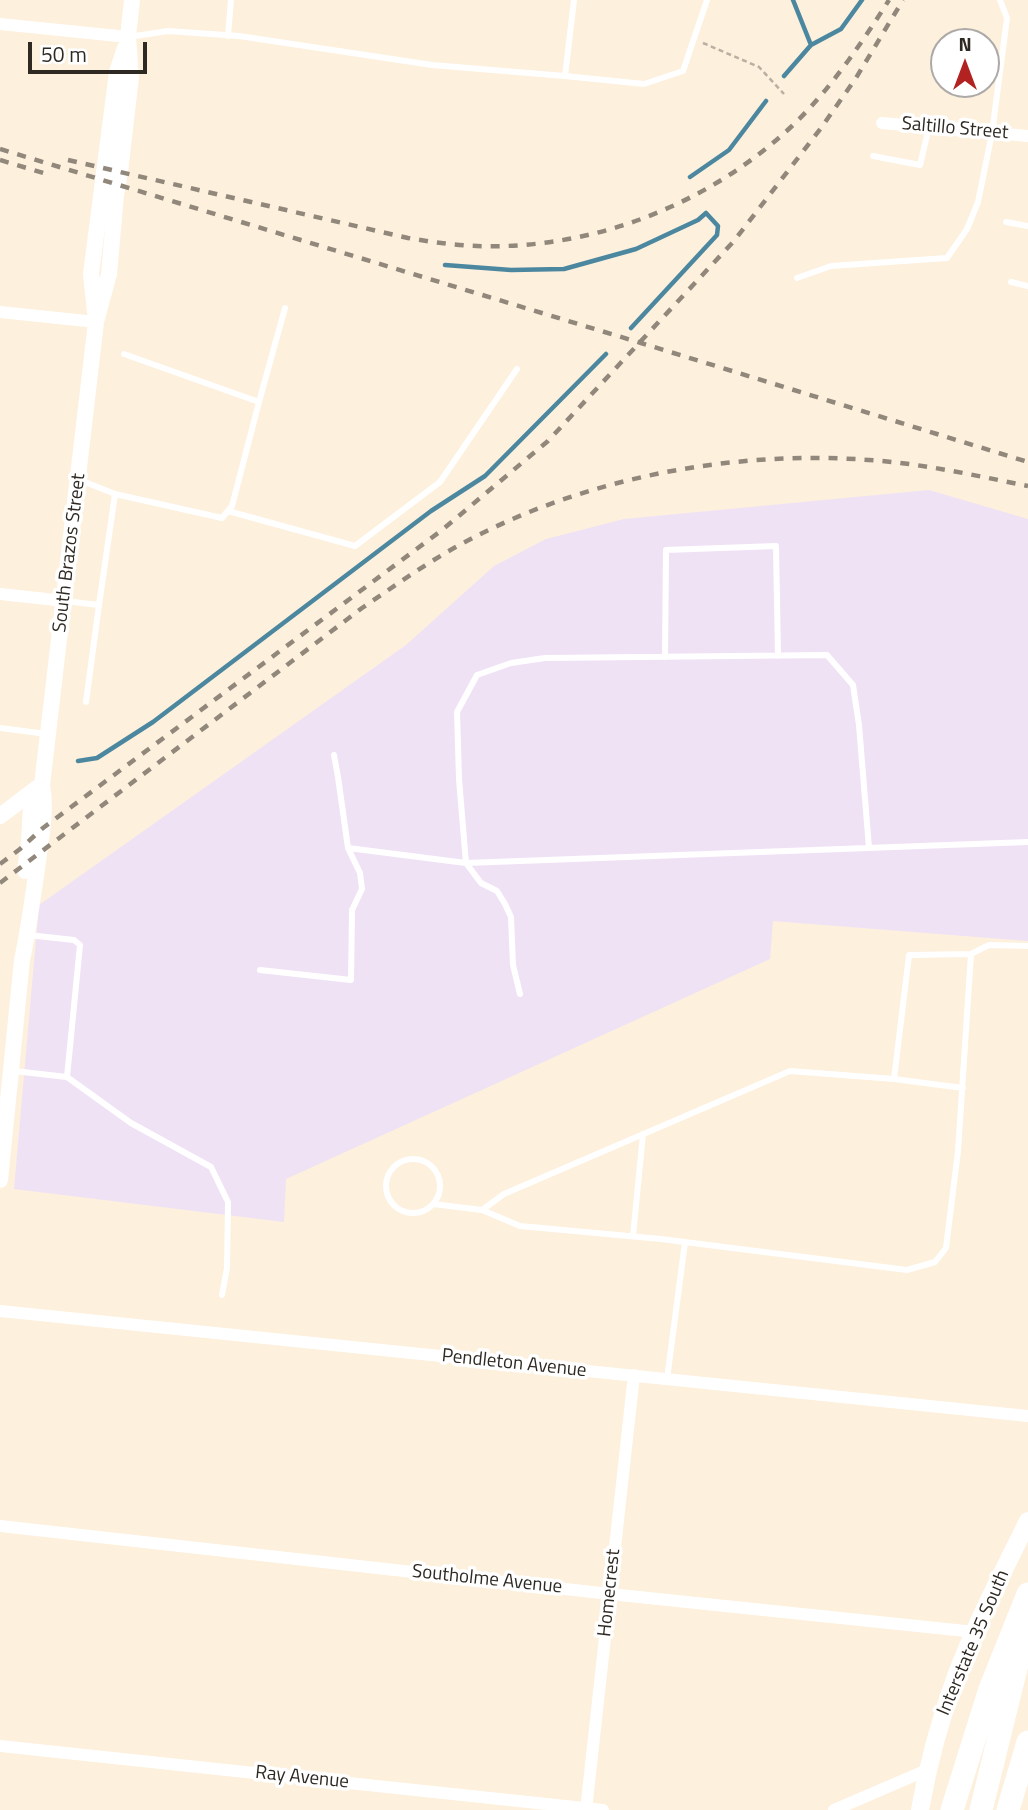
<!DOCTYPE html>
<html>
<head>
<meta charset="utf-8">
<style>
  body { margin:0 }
  #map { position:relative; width:1028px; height:1810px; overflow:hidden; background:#fdf0dd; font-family:"Titillium Web",sans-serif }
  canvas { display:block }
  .north { position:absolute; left:930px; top:28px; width:70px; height:70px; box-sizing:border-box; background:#fff; border:2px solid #aca9a7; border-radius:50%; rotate:0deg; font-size:19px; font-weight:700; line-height:28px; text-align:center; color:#2f2923 }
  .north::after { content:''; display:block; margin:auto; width:24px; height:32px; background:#b22221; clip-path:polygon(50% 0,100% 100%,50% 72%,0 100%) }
  .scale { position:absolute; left:28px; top:42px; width:119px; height:32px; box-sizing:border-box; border:4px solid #2f2923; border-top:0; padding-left:9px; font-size:21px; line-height:24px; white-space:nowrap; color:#2f2923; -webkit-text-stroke:5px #fff; paint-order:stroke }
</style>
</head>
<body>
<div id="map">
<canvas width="1028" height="1810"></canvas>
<div class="north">N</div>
<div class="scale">50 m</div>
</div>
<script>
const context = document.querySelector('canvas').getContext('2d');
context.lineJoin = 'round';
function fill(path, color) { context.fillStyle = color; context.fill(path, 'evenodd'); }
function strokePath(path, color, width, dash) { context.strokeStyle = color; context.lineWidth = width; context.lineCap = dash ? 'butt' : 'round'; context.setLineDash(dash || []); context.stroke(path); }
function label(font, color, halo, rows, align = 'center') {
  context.font = font + ' "Titillium Web",sans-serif'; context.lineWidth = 7; context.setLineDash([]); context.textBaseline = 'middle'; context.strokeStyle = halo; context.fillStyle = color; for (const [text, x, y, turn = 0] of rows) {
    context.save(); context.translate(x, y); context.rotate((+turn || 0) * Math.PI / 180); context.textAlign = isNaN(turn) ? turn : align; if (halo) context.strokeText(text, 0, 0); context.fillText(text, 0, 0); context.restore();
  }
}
fill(new Path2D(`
  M929 490 1028 519V941L773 921 770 959 286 1179 284 1222 14 1189 39 905 406 645 494 566 546 539 624 519Z`), '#f0e2f5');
strokePath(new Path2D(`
  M793 0 811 45
  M784 76 811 45 841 29 862 0
  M690 177 729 150 766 101
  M445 265 511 270 564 269 636 249 698 220 706 213 718 226 717 235 631 328
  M78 761 97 758 153 722 431 511 485 476 606 354`), '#4c87a0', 4.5);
strokePath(new Path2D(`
  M703 43 759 67 784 94`), '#baafa1', 2.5, [5, 3.5]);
strokePath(new Path2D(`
  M228 36 231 0
  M129 37 168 31 239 36 432 65 565 76 574 0
  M565 76 644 84 683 71 707 0
  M873 156 920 165 929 127
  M1006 222 1028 226
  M797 278 831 266 947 258 967 229 978 202 992 133 1007 18 1000 0
  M1011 282 1028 286
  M259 402 285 308
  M80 480 115 494
  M228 511 355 546 440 482 517 369
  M65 601 99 605 86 702
  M99 605 115 494 222 518 232 506 259 402 124 354
  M665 657 666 550 776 546 778 656
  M0 728 47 734
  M334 755 338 777 348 848 466 863 1028 842
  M28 935 74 940 80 945 67 1077
  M260 970 351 980 352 910 362 889 360 873 348 848
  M520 994 513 965 511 917 505 904 497 891 481 883 466 863 459 779 457 712 477 675 511 663 545 658 827 655 853 685 859 725 869 848
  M14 1071 67 1077 131 1123 211 1167 228 1202 227 1268 222 1295
  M894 1079 963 1088
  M386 1186a27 27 0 1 1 54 0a27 27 0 1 1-54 0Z
  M433 1204 482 1210 504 1194 790 1071 894 1079 909 955 971 954 989 945 1028 946
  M482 1210 520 1226 661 1239 907 1270 935 1262 946 1248 958 1151 971 954
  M633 1236 643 1134
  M667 1379 685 1242`), '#fff', 6);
strokePath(new Path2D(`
  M0 24 128 37
  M882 123 1028 136
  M0 312 96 322
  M0 594 65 601
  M0 1311 1028 1416
  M0 1526 610 1594 975 1632
  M0 1746 603 1810
  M586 1810 634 1375
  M834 1810 927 1770`), '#fff', 12);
strokePath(new Path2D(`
  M95 312 91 274 117 72 125 48
  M0 816 37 788
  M25 871 29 841 31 806 42 785
  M0 1180 22 960C29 928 33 895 38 862 41 836 47 811 42 785L96 322 109 274 116 195 120 172 131 77 128 37 132 0`), '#fff', 16);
strokePath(new Path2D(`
  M920 1810C928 1764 940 1720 956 1676 976 1623 1003 1572 1028 1521`), '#fff', 18);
strokePath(new Path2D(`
  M952 1810 990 1689 1028 1594
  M981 1810 1024 1636
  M1008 1810 1028 1742`), '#fff', 23);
strokePath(new Path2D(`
  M0 149 641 343 1028 462
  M0 160 50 175
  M68 160 408 238C431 242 454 245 477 246 592 250 708 205 792 126 830 90 861 44 889 0
  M0 864 20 849 43 828 442 530 548 441 734 241 821 128 856 78 903 0
  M0 883 362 608C396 585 429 561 465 542 592 474 749 447 892 462 938 467 983 477 1028 486`), '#91877b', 4.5, [9, 9]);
label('19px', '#2f2923', '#fff', [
  ["Saltillo Street",955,129,5],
  ["South Brazos Street",70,553,-83],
  ["Pendleton Avenue",514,1364,6],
  ["Southolme Avenue",487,1580,6],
  ["Homecrest",610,1593,-84],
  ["Interstate 35 South",974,1643,-67],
  ["Ray Avenue",302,1778,6]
]);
</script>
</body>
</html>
